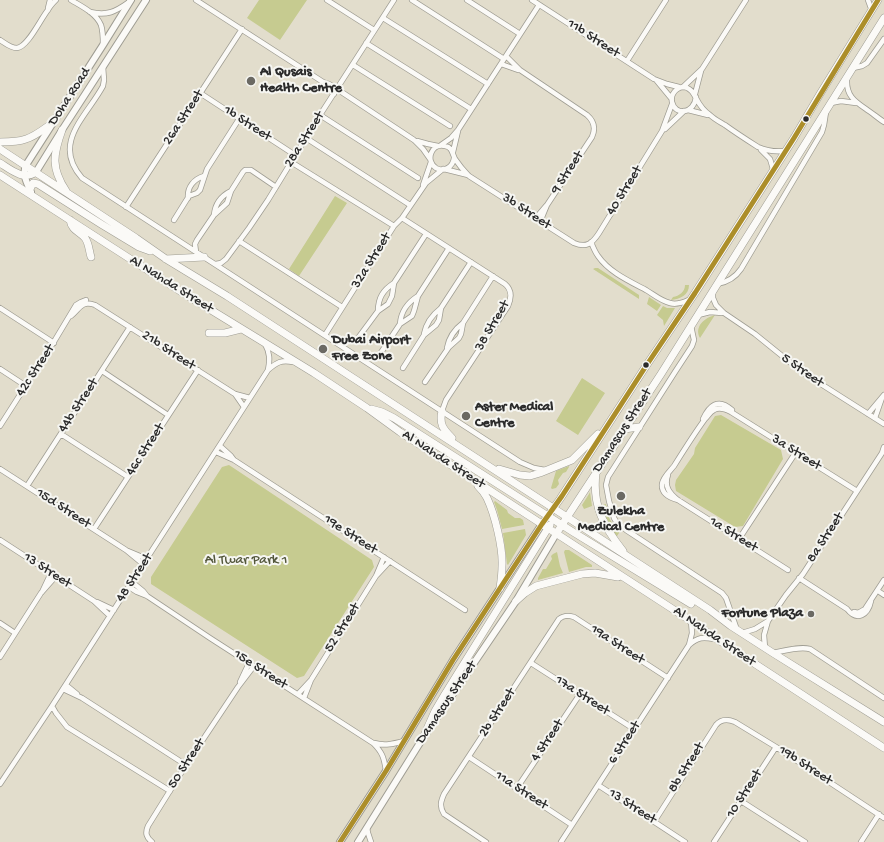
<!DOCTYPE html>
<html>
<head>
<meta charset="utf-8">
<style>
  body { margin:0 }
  canvas { display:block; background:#e2ddcc }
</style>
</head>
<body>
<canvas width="884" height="842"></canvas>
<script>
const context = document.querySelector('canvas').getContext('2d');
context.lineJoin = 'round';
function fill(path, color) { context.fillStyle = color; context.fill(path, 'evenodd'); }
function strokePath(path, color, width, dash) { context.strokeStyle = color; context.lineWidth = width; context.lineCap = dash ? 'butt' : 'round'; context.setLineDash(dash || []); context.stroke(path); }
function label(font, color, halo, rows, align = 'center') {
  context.font = font + ' "Gochi Hand",sans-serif'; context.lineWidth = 4; context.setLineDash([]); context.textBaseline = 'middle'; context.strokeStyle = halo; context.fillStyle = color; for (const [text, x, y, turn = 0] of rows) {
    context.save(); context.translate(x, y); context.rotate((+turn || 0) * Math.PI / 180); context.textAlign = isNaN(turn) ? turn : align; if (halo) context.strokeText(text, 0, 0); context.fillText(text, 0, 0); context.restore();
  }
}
fill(new Path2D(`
  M259 0H307L280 40 247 18Z
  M335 196 347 203 299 276 289 269Z
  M595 268H598L639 295V299L593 269Z
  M685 285H689C689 295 680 299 671 300L673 297C679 296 685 292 685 285Z
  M649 297 661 305 657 311 647 304Z
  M663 306 667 308H675L664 326 663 320 657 315Z
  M715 315 700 338C694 327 704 318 715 315Z
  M582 378 605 393 578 435 556 421Z
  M721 415 781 450 783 459 743 526 735 527 676 491 675 485 676 480 694 454 695 448 715 416Z
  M229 465 372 560 374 567 304 676 297 678 151 584V577L222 467Z
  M569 466V467L566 472 563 473 558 480 559 484 556 488 552 489 551 488 556 471Z
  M590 492 592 506 584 509 582 505 589 494Z
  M495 501 507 510 508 513 515 518H520L523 520 524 525 502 529 497 510 494 502Z
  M606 504C608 514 608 521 617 527L619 533 615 539 600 506Z
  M525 529 526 535 508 565 507 564 503 533Z
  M565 550H569L592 565V567H586L569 572 564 552Z
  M557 552 560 566 563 573 538 580V578L543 569H546L552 559 551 556 553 554Z`), '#c6cb90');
const minor = new Path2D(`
  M71 0C81 6 96 13 101 25 103 31 103 39 103 45
  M196 0 323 82 329 84 337 89 414 140 423 149 430 159
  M327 0 374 30
  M412 0 504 59
  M467 0 520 34
  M532 0 654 79 667 84 679 87
  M868 0 872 11
  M48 8 50 0
  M90 12C107 16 115 12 129 2
  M383 18 488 84
  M0 40C5 43 10 48 17 48 28 47 41 18 48 10 50 6 53 3 56 0
  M366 43 471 109
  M506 56 520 70 587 115C594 121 596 128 592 137L547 205 540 222
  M627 61 666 0
  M501 64 518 70
  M353 65 450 126
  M103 67 104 80 103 86C87 116 51 143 82 178L520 462 534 468 545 470
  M853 68 862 66 867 63 884 39
  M847 79C846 95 854 101 866 109 872 113 878 118 884 122
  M657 81 671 98
  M324 83 334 94
  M683 87 702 69 746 0
  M200 93 295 155
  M695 94 701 71
  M696 97C694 114 675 116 672 102 670 92 681 83 689 89 693 91 694 95 696 98 699 104 704 111 710 115 714 119 720 122 725 125 736 133 747 140 758 147 767 151 776 152 785 151
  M831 103 841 101 856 103
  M688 110 708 115
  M320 115 418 178
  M665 129 684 111
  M306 138 410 205
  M417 141 428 144 438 146
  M441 145 451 138 458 130 539 5
  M761 150 770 159 773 169
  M453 152 458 131
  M454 158C453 166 445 173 436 168 425 161 431 143 445 146 452 147 452 153 455 159 459 165 464 171 469 176L574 243C586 248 592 244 599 233L662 131 672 104
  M291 162 394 226
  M444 169 468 175
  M423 185 431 162
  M188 198C187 187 194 179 204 176
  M126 207 242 29
  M214 215C215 204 221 196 231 191
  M402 218 505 284C512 290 512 297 508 306L446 400 442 411
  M535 219 546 206
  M174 220 189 196 197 193 200 190 207 169 239 119
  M239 241 342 307
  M591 242C593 247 595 252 598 256 609 272 629 281 646 290 653 294 661 301 670 303 677 305 684 302 691 299
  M196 252 195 244 197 240 214 215 227 203 231 191 243 172 245 170H251L276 187
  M216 264 221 263 226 259 249 228 268 200 320 115 394 0
  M717 284C728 282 735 278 741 269L822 132 824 125 826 112
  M713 292V298L716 305 724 313 755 334 802 372 884 424
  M0 308 54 343
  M378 311C378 298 383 290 394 283
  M698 315 710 312 722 313
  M71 316C80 309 81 300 95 305L235 394 250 398
  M400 324C401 311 407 303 418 296
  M691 326 694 340 692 346 675 372 608 477 606 485 609 501 614 518 617 523 626 530 722 593 726 598 737 630
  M424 334C426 323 432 315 441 308
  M325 335 394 226 402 218 426 183 443 169
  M358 338 378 311 388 304 392 296 394 283 426 234
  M447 348C449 337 455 329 463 323
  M380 354 400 324 412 316 414 311 418 296 449 248
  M403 368 424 335 436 325 439 320 441 308 471 262
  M0 369 26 386
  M268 370C277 362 281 360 293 362
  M102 371 168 415
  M425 382 449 347 459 338 461 334 463 323 493 276
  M235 394 244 407
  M868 414 884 395
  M875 418 882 398
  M703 419C709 406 718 397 732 410
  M0 426 55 340 76 305 81 302 86 300
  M61 434 128 477
  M220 446 231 456 234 460
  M216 452 234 460 465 610
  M0 469 126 550 143 564
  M668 475C664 486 669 493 678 500L788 570
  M27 486 130 327
  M678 500C670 498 661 494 662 484 663 477 670 471 674 466 684 450 694 434 705 419 708 416 710 412 714 410 719 407 725 409 731 412L857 491
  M94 529 198 370
  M739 539 796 452
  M0 540 94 601 110 616
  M128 551 147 559
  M377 575 390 561
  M799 578 847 609C857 622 868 615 871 601
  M132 582 143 591 147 596
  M129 587 137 592 147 596 210 638 373 743C382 752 384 757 386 771
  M878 591 884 595
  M42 592 51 573
  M97 602 114 610
  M854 612 858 613 865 609 884 580
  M0 623 15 633
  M742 633 755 629 768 621
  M689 645 692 633 691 621
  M765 648 764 635 768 621 786 595 803 574 882 453 884 447
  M773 653C784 651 799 646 810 649L884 698
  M0 657 41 593 56 576
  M531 663 634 729
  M240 682 249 663
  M66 685 77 694
  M63 689 82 698 186 765
  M298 694 311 680 376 576 384 557
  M304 698 311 680
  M52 706 56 713 67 727 170 791
  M374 743C385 746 393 744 404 741
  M469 757 572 825
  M0 784 52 706 268 370C270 360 270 353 265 344
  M598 785 685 842
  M517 788 580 694
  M741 801 805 842
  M654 822 716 725C721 719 728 719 735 722L776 747 884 818
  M367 828 368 833 371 842
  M152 842C146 837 145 833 148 826L186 765 238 687 254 666
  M486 842 444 814C439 806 441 801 444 794L559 619C564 615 568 615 574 617L668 678
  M561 842 689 645C698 637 703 637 714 639
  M714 842 776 747
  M861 842 879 814`);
const secondary = new Path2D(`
  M36 172 62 130 146 0
  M31 192C27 183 22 175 26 165L103 45 131 0
  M340 842 386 771 453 660 542 524
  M358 842 423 738 516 601 556 534`);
const primary = new Path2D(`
  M62 130C53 155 51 168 66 191
  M0 142C8 142 18 142 26 139 36 136 45 128 54 122
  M0 149 136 238 166 259 227 296 710 610 731 626 773 653 884 722
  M0 163C11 170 24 181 36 172
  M0 175 180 291 314 373 367 408 400 432 691 621 717 639 884 748
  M30 189 33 183 38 184 101 224 139 247 150 251
  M70 220C72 231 79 231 85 238 89 243 89 251 91 257
  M166 259 204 257
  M209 333H225L241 329
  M371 409 382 412 394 418 573 532 691 604
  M442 411C439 424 443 429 452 438
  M624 429 639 427
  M499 469 520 475 530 476 540 473 572 460 598 434
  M596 473C592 506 604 527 623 551
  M478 486C481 489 485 494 487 498 495 515 503 548 502 566 502 573 501 581 500 588
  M542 524 560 499 646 366 695 293 794 138 820 94 878 0
  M556 534 661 374 884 18
  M516 601 525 593 536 586 582 574 595 573 618 577
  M423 738 435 711 445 694 550 525`);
strokePath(minor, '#9f9d93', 6);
strokePath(secondary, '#9f9d93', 8);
strokePath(primary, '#9f9d93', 8);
strokePath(minor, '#fbfaf7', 4.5);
strokePath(secondary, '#fbfaf7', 6);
strokePath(primary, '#fbfaf7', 7);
strokePath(new Path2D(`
  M340 842 386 771 453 660 542 524 562 496 646 366 695 293 794 138 878 0`), '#ac8e2a', 5);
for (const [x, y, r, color] of [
  [251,81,5,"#6b6963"],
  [806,119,3.5,"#2b2b2b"],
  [323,349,5,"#6b6963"],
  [646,365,3.5,"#2b2b2b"],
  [466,416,5,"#6b6963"],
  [621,496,5,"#6b6963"],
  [811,614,4,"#6b6963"]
]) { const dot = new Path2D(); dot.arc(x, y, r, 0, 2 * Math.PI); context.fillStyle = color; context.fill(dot); strokePath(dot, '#f6f6f2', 1.5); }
label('14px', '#2b2b2b', '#f6f6f2', [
  ["11b Street",593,39,33],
  ["Doha Road",70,97,-57],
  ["26a Street",184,118,-57],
  ["1b Street",247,124,33],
  ["28a Street",305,140,-58],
  ["9 Street",568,173,-57],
  ["40 Street",625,191,-58],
  ["3b Street",526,212,33],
  ["32a Street",372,261,-58],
  ["Al Nahda Street",171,285,32],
  ["38 Street",493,326,-60],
  ["21b Street",168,351,33],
  ["42c Street",36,371,-57],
  ["5 Street",802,371,35],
  ["44b Street",79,406,-57],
  ["Damascus Street",623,431,-57],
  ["46c Street",146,450,-57],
  ["3a Street",796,453,32],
  ["Al Nahda Street",443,460,33],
  ["15d Street",63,509,33],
  ["19e Street",350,535,33],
  ["1a Street",733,535,32],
  ["8a Street",826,538,-57],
  ["13 Street",47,571,33],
  ["48 Street",135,578,-57],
  ["52 Street",343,628,-58],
  ["Al Nahda Street",714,637,34],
  ["19a Street",617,645,33],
  ["15e Street",260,670,33],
  ["17a Street",582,696,33],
  ["Damascus Street",447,703,-56],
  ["2b Street",498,713,-57],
  ["4 Street",548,741,-56],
  ["6 Street",625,743,-57],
  ["50 Street",187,764,-57],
  ["19b Street",805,766,33],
  ["8b Street",687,768,-58],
  ["11a Street",521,791,33],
  ["10 Street",745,794,-57],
  ["13 Street",632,807,33]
]);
label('bold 14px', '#2b2b2b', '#f6f6f2', [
  ["Al Qusais",260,73],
  ["Health Centre",260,89],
  ["Dubai Airport",332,341],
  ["Free Zone",332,357],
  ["Aster Medical",475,408],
  ["Centre",475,424],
  ["Zulekha",621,512,"center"],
  ["Medical Centre",621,528,"center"],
  ["Fortune Plaza",803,614,"right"]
], 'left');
label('14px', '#53573b', '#f6f6f2', [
  ["Al Twar Park 1",246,561]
]);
</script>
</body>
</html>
